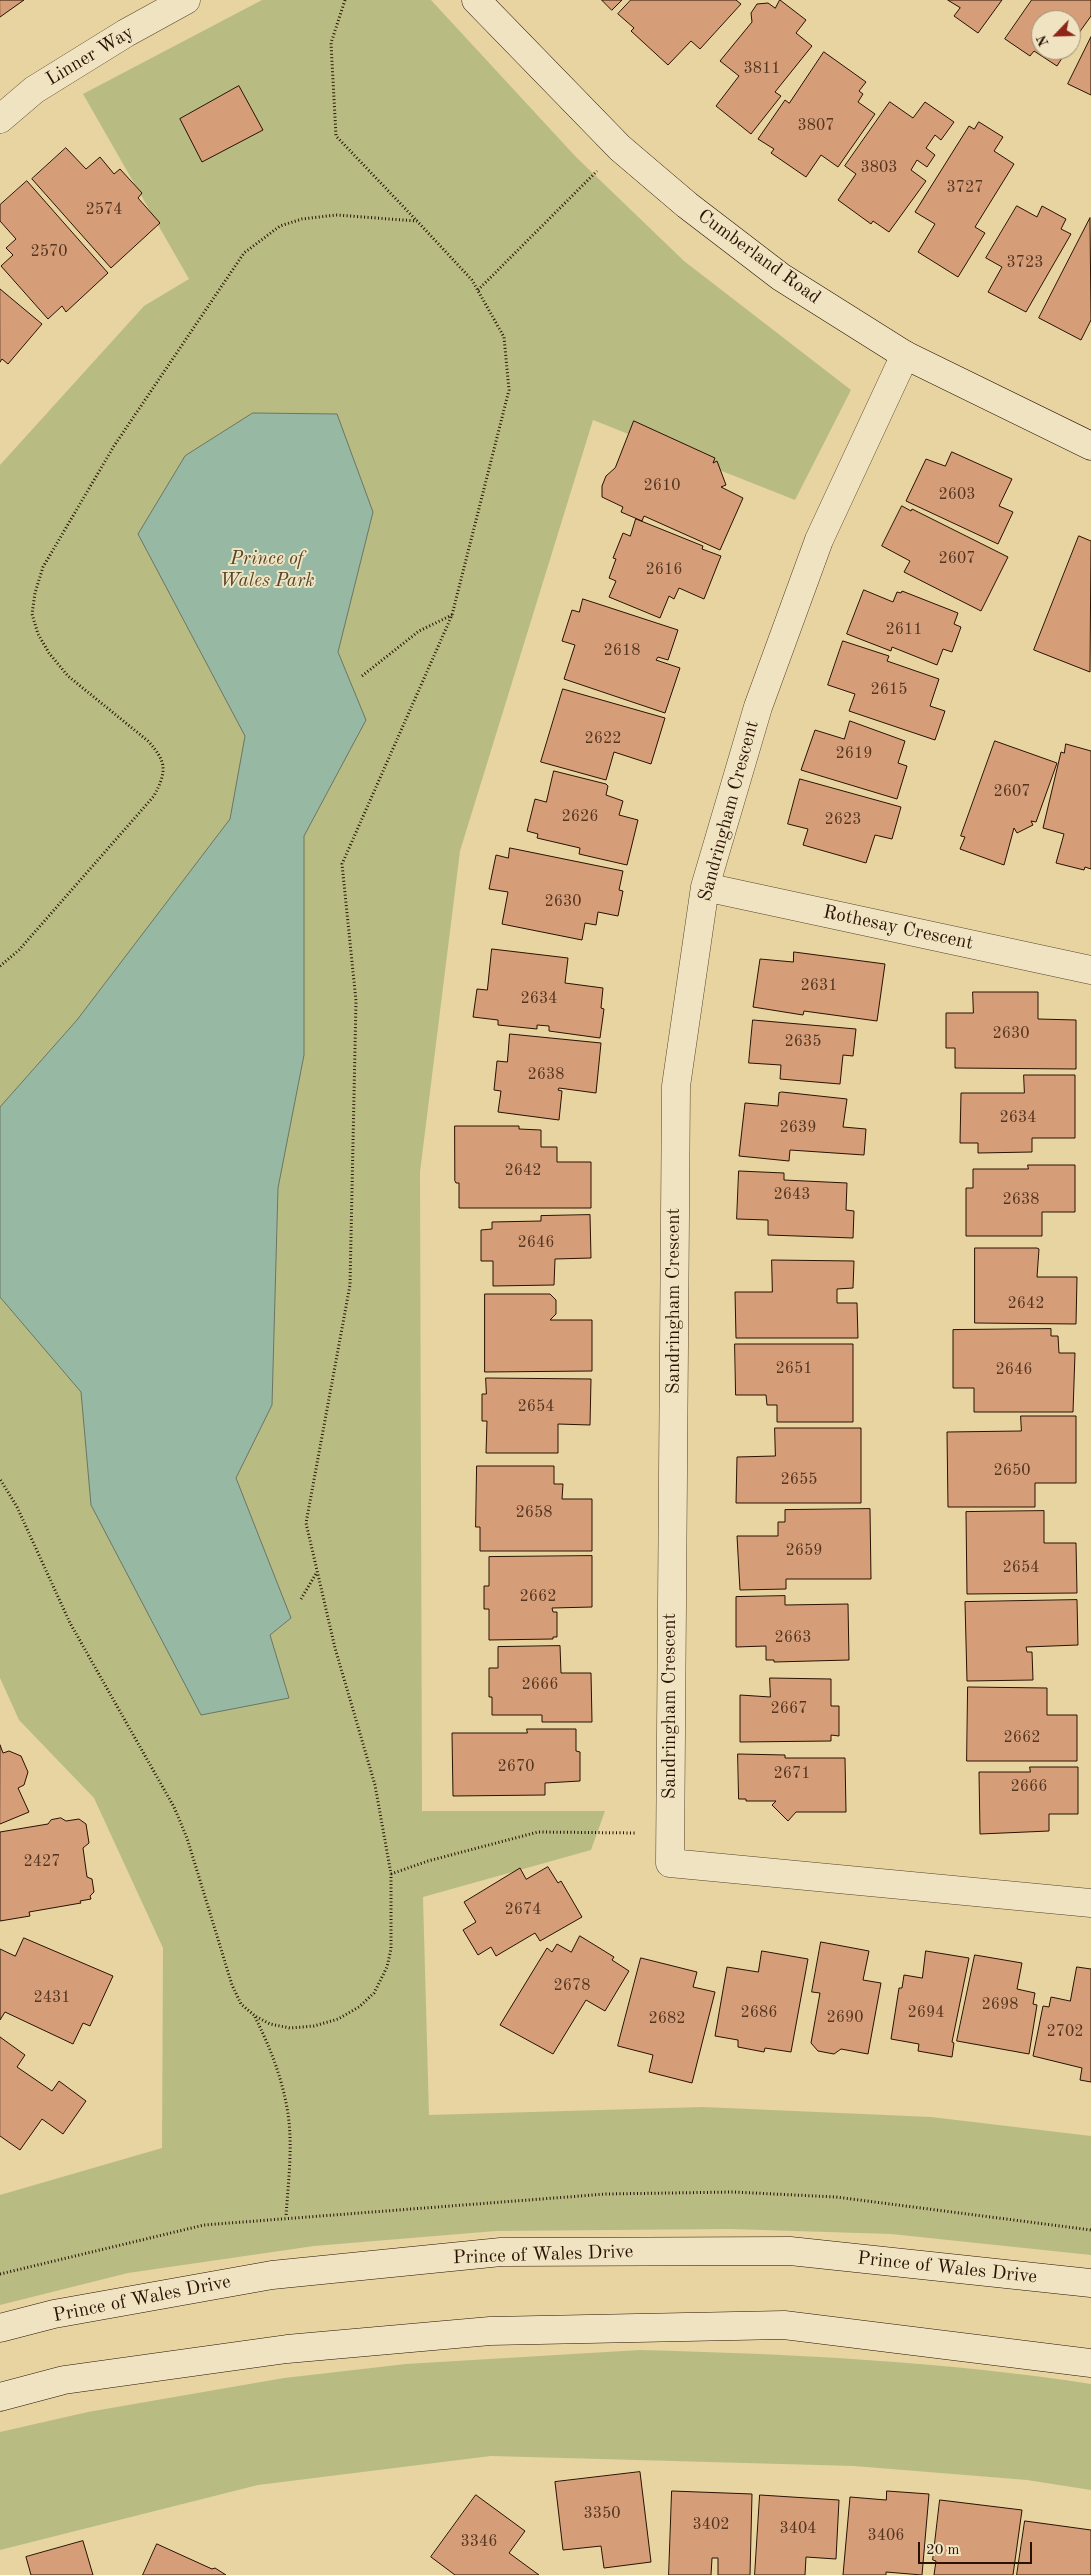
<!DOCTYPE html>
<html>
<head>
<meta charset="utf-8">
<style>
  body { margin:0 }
  #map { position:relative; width:1091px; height:2575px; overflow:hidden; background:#e7d4a1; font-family:"Old Standard TT",serif }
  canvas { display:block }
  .north { position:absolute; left:1031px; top:10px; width:50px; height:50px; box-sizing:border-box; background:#efe3c2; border:1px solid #a08f75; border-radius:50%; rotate:246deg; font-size:14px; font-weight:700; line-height:20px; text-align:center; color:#291202 }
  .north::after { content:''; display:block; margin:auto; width:18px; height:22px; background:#8f2418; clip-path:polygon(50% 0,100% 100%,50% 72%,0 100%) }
  .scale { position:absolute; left:918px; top:2542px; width:114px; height:22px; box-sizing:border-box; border:2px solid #291202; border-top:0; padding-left:6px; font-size:15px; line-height:18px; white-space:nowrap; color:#291202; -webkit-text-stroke:4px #efe3c2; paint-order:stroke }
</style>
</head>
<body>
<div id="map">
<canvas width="1091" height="2575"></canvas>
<div class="north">N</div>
<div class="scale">20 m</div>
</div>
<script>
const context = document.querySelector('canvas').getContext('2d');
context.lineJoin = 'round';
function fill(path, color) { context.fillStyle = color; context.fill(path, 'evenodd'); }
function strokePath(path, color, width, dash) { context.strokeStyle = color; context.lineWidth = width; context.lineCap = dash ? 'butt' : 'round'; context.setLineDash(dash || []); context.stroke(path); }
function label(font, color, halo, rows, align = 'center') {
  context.font = font + ' "Old Standard TT",serif'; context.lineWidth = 4; context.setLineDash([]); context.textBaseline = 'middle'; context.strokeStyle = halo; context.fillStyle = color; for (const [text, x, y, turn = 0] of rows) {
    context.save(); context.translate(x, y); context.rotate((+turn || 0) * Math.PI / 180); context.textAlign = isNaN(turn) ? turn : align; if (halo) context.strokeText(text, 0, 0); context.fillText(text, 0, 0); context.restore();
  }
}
fill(new Path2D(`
  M262 0H431L576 157 684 261 851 390 795 500 593 420 460 851 420 1172 422 1811H605L591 1850 423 1897 429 2115 703 2107 931 2117 1091 2136V2255L891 2234 730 2229 496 2231 314 2246 128 2273 0 2305V2195L162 2148 163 1948 94 1798 19 1720 0 1678V465L144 306 189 279 83 94Z
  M640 2350C791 2354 942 2361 1091 2384V2490L1027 2480 854 2466 491 2456 258 2485 0 2550V2432L88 2412 284 2378 406 2364Z`), '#b8bc83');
const water = new Path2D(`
  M253 413 337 414 373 512 338 652 366 720 304 836V1055L278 1188 272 1405 236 1478 291 1618 270 1635 289 1698 201 1715 91 1505 81 1392 0 1297V1107L77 1020 230 819 245 736 138 534 185 456Z`);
fill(water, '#97b8a3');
strokePath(water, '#6b7663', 1);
const building = new Path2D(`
  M0 0H24L0 17Z
  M602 0H622L612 10Z
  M631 0H736L741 4 700 49 691 41 668 65 631 31 634 28 618 14Z
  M780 0 806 20 796 33 812 46 775 92 781 96 751 134 716 106 739 76 720 61 752 22 751 13 757 4 768 3 775 8Z
  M948 0H1002L978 33 954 16 960 8Z
  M1032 0H1091V16L1071 44V20H1041V50H1067L1057 66 1034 51 1030 56 1005 39Z
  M1091 37V95L1068 84Z
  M824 52 866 82 859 91 863 94 858 102 875 114 838 167 821 155 806 177 771 153 774 149 758 139 785 100 789 103Z
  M239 86 263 130 202 162 180 119Z
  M890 102 913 118 925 102 954 122 941 140 935 135 926 148 935 155 927 167 917 160 911 170 926 181 889 232 873 221 871 224 838 200 856 174 845 166Z
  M979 122 1003 137 994 151 1014 164 975 227 985 233 958 277 918 252 935 224 915 212 969 126 974 129Z
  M66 148 86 169 100 157 114 174 120 169 142 193 138 198 160 223 111 268 32 179Z
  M27 181 108 273 66 312 62 306 48 319 1 266 13 255 6 248 16 239 0 221V205Z
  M1017 206 1037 217 1042 206 1066 219 1061 229 1071 234 1026 312 988 292 1002 267 986 258Z
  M1090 218 1091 320 1081 340 1039 318Z
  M0 289 42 324 8 364 2 359 0 362Z
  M634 421 715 458 713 463 717 461 726 485 721 487 743 498 720 550 644 516 642 521 621 512 623 507 602 497V486L606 476 615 468Z
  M952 452 1012 479 999 506 1013 512 998 544 906 501 926 459 945 466Z
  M902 506 911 511 912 509 1008 557 981 611 904 572 910 561 882 546Z
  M636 519 703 546 702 549 721 556 704 599 679 588 674 599 669 596 660 618 609 597 616 581 609 578 616 559 613 558 623 533 630 536Z
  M1079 536 1091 541 1090 672 1034 650Z
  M864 590 893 602 897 592 901 593 902 591 958 613 954 624 961 627 952 652 943 649 937 665 892 647 891 651 847 634Z
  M583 599 678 630 668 660 658 657 656 660 680 668 665 713 564 679 575 645 562 641 572 610 579 612Z
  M843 641 889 656 887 661 939 679 930 706 945 711 935 740 849 711 855 694 828 685Z
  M563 689 665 718 651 764 614 752 606 780 541 762Z
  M850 721 905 741 898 763 907 766 897 799 801 770 815 730 844 739Z
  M995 741 1057 763 1036 822 1031 821 1033 825 1017 833 1014 828 1004 865 960 849 965 837 961 836Z
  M1066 744 1091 751V869L1085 867 1084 870 1056 863 1064 834 1043 828 1061 752 1064 753Z
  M554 771 606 784 608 786 606 795 623 801 619 815 638 820 627 865 579 854 580 848 537 838 538 834 527 831 535 799 546 802Z
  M800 779 901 807 892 839 875 835 866 863 803 845 808 829 788 824Z
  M510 848 623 871 619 890 623 891 618 916 598 912 596 925 585 923 582 940 502 924 508 892 489 889 496 855 508 858Z
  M492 949 568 958 565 983 603 988 601 1008 604 1009 600 1038 549 1031V1026L537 1025V1029L498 1025V1020L473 1017 477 989 487 990Z
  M794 952 885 964 877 1021 804 1011 803 1015 753 1007 760 959 793 962Z
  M973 992H1038V1019L1076 1020V1069L955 1068V1048H946V1013H973Z
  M753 1020 856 1029 853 1056 843 1055 840 1084 780 1079 781 1065 749 1063Z
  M510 1034 601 1043 596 1093 559 1088 558 1090 562 1091 559 1120 498 1112 501 1091 494 1090 497 1061 507 1062Z
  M1024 1075H1075V1138H1032V1152L978 1153V1143H960L961 1093H1024Z
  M782 1092 847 1099 843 1127 866 1129 864 1155 790 1150 789 1161 739 1156 745 1103 778 1106 779 1093Z
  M455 1126H519V1129L541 1130V1147H557V1162H591V1208H459V1183H456L455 1181Z
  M1028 1165H1075V1212H1042V1236H966V1188H973V1169H1028Z
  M739 1171 784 1173V1180L847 1183 846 1210 854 1211 853 1238 768 1235V1220L737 1219Z
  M590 1215 591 1258 555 1259 554 1285 493 1286V1261H481V1230L492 1229V1222L541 1221V1216Z
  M975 1248H1037L1039 1249 1037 1277H1077L1076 1324 975 1323Z
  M772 1260 854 1261 853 1288 837 1289V1303H857L858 1338H736L735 1292H772Z
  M485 1294H550L556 1300V1314L550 1320H592V1371L485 1372Z
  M1051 1329V1336H1058L1059 1353H1075L1073 1412H974V1388H953V1330Z
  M735 1344H853V1422H777V1405H767L766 1395H736Z
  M486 1378 591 1379 590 1425 558 1424V1453H486L487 1421H482V1394H486Z
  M1021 1416H1076V1483H1035V1507H948L947 1432 1021 1431Z
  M775 1428H861V1503H736L737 1457 775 1456Z
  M477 1466H554V1484H563L562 1499H592V1551H480V1527H476Z
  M870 1509 871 1579H786V1589L740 1590 737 1536H778V1522H785V1510Z
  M1044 1511V1543H1076L1077 1593 967 1594 966 1512Z
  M592 1556V1607L552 1608 553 1612H557V1637H553V1639L489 1640V1609H484V1586H489V1557Z
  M785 1596V1605L848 1604 849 1660 774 1662V1660H766V1646L736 1647V1597Z
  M1077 1600 1078 1645 1026 1647 1027 1652H1032L1033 1680 967 1681 965 1602Z
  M560 1646 561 1673H591L592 1722H542V1715H492V1697H489V1668H498V1647Z
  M770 1678 831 1679V1706H839V1736L831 1735V1741L740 1742V1695L770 1697Z
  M968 1687 1047 1688V1715H1077V1761H967Z
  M527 1729H576V1751L580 1752V1781L545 1783V1795L453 1796 452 1733H527Z
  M0 1745 3 1753 9 1751 21 1756 28 1772 24 1785 18 1788 29 1812 0 1824Z
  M738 1754 785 1755V1758H845L846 1812H796L788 1821 772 1805 776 1801H746V1799H739Z
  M1030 1767H1078V1814H1049V1831L980 1834 979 1772H1030Z
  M61 1818 66 1821 79 1819 86 1824 89 1843 83 1848 87 1877 92 1879 94 1892 90 1896 91 1899 80 1901 81 1903 29 1912 30 1916 0 1921V1832L48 1824 51 1820Z
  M548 1867 558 1883 561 1881 582 1917 540 1941 535 1933 496 1956 491 1947 478 1955 463 1930 476 1922 464 1902 520 1868 526 1879Z
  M580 1936 614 1957 612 1960 629 1971 605 2011 586 2000 553 2054 500 2025 547 1948 552 1952 557 1944 571 1952Z
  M24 1938 113 1976 90 2026 83 2023 73 2044 5 2012 0 2020V1949L15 1956Z
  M821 1942 869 1951 863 1980 881 1983 868 2054 841 2049 834 2054 818 2051 811 2043 820 1993 812 1992Z
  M762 1951 808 1959 791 2052 765 2048 764 2052 738 2047V2040L715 2036 727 1967 758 1972Z
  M926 1951 969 1958 952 2042 954 2043 952 2057 918 2051 919 2044 891 2039 899 1988H902L904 1975 922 1978Z
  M975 1955 1022 1963 1017 1989 1035 1993 1033 2004 1037 2005 1029 2054 957 2041Z
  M641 1958 697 1972 693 1987 715 1992 692 2083 649 2072 653 2055 618 2046Z
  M1077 1967 1091 1969V2082L1080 2080 1082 2068 1033 2056 1043 2006 1049 2007 1051 1997 1070 2001Z
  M0 2037 25 2055 17 2067 52 2091 59 2081 86 2101 63 2134 42 2119 20 2150 0 2136Z
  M640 2472 651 2562 604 2568 601 2546 563 2550 555 2482Z
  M672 2491 752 2494 750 2575H718V2558H712L711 2575H669Z
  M887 2491 929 2494 922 2575 886 2572V2575H843L850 2497 886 2500Z
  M476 2495 525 2531 509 2553 539 2575H455L431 2557Z
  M760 2495 839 2500 836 2559 806 2557 805 2575H755Z
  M940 2500 1022 2510 1013 2575H934L936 2561 933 2560Z
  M1025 2521 1091 2530V2575H1017Z
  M83 2541 93 2575H31L26 2557Z
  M157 2544 212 2569 215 2568 226 2575H143Z`);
fill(building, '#d69d79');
strokePath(building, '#291202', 1);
const street = new Path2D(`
  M0 119 34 90 126 33 186 0
  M905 355 819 540 758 707 705 887 676 1086 670 1863 1091 1903
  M705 887 1091 970`);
const secondary = new Path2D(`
  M476 0 620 148 687 205 781 277 905 355 1091 446
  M0 2328 54 2314 272 2275 501 2252 790 2251 1091 2283
  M0 2397 64 2380 287 2349 490 2331 784 2325 1091 2363`);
strokePath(street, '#58422a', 29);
strokePath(secondary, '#291202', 29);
strokePath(new Path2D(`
  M345 0 331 43 336 136 417 221
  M478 290 597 171
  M362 676 419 631 452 615
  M0 966 19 950 154 796C167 771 167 762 148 741L68 676 49 653 38 634 32 614 35 593 43 567 114 446 244 253 280 226 302 219 336 215 417 221 472 280 504 337 509 390 452 615 342 864 356 1001 350 1285 306 1523 335 1648 375 1785 391 1874V1949L387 1967 374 1993 359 2007 338 2019 314 2026 290 2028 270 2024 255 2016 241 2004 232 1985 187 1838 174 1807 70 1623 17 1507 0 1479
  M301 1599 317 1572
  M391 1874 428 1861 538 1832 637 1833
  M255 2017C270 2047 283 2080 288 2114 293 2148 288 2183 286 2217
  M0 2274 204 2225 606 2194 733 2192 836 2197 1091 2230`), '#291202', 3, [1, 2.5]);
strokePath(street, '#efe3c2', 28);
strokePath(secondary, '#efe3c2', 28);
label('16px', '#543520', null, [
  ["3811",762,69],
  ["3807",816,126],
  ["3803",879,168],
  ["3727",965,188],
  ["2574",104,210],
  ["2570",49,252],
  ["3723",1025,263],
  ["2610",662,486],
  ["2603",957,495],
  ["2607",957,559],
  ["2616",664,570],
  ["2611",904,630],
  ["2618",622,651],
  ["2615",889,690],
  ["2622",603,739],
  ["2619",854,754],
  ["2607",1012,792],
  ["2626",580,817],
  ["2623",843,820],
  ["2630",563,902],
  ["2631",819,986],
  ["2634",539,999],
  ["2630",1011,1034],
  ["2635",803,1042],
  ["2638",546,1075],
  ["2634",1018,1118],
  ["2639",798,1128],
  ["2642",523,1171],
  ["2643",792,1195],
  ["2638",1021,1200],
  ["2646",536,1243],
  ["2642",1026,1304],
  ["2651",794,1369],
  ["2646",1014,1370],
  ["2654",536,1407],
  ["2650",1012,1471],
  ["2655",799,1480],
  ["2658",534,1513],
  ["2659",804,1551],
  ["2654",1021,1568],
  ["2662",538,1597],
  ["2663",793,1638],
  ["2666",540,1685],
  ["2667",789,1709],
  ["2662",1022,1738],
  ["2670",516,1767],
  ["2671",792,1774],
  ["2666",1029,1787],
  ["2427",42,1862],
  ["2674",523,1910],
  ["2678",572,1986],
  ["2431",52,1998],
  ["2698",1000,2005],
  ["2686",759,2013],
  ["2694",926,2013],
  ["2690",845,2018],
  ["2682",667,2019],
  ["2702",1065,2032],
  ["3350",602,2514],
  ["3402",711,2525],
  ["3404",798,2529],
  ["3406",886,2536],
  ["3346",479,2542]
]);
label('19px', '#291202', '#efe3c2', [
  ["Linner Way",90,56,-31],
  ["Cumberland Road",759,257,36],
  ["Sandringham Crescent",729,811,-75],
  ["Rothesay Crescent",898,928,12],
  ["Sandringham Crescent",674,1301,-90],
  ["Sandringham Crescent",670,1706,-90],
  ["Prince of Wales Drive",543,2255,-2],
  ["Prince of Wales Drive",947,2268,6],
  ["Prince of Wales Drive",142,2299,-11]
]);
label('italic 19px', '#544529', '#efe3c2', [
  ["Prince of",267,559],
  ["Wales Park",267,581]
]);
</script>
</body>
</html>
